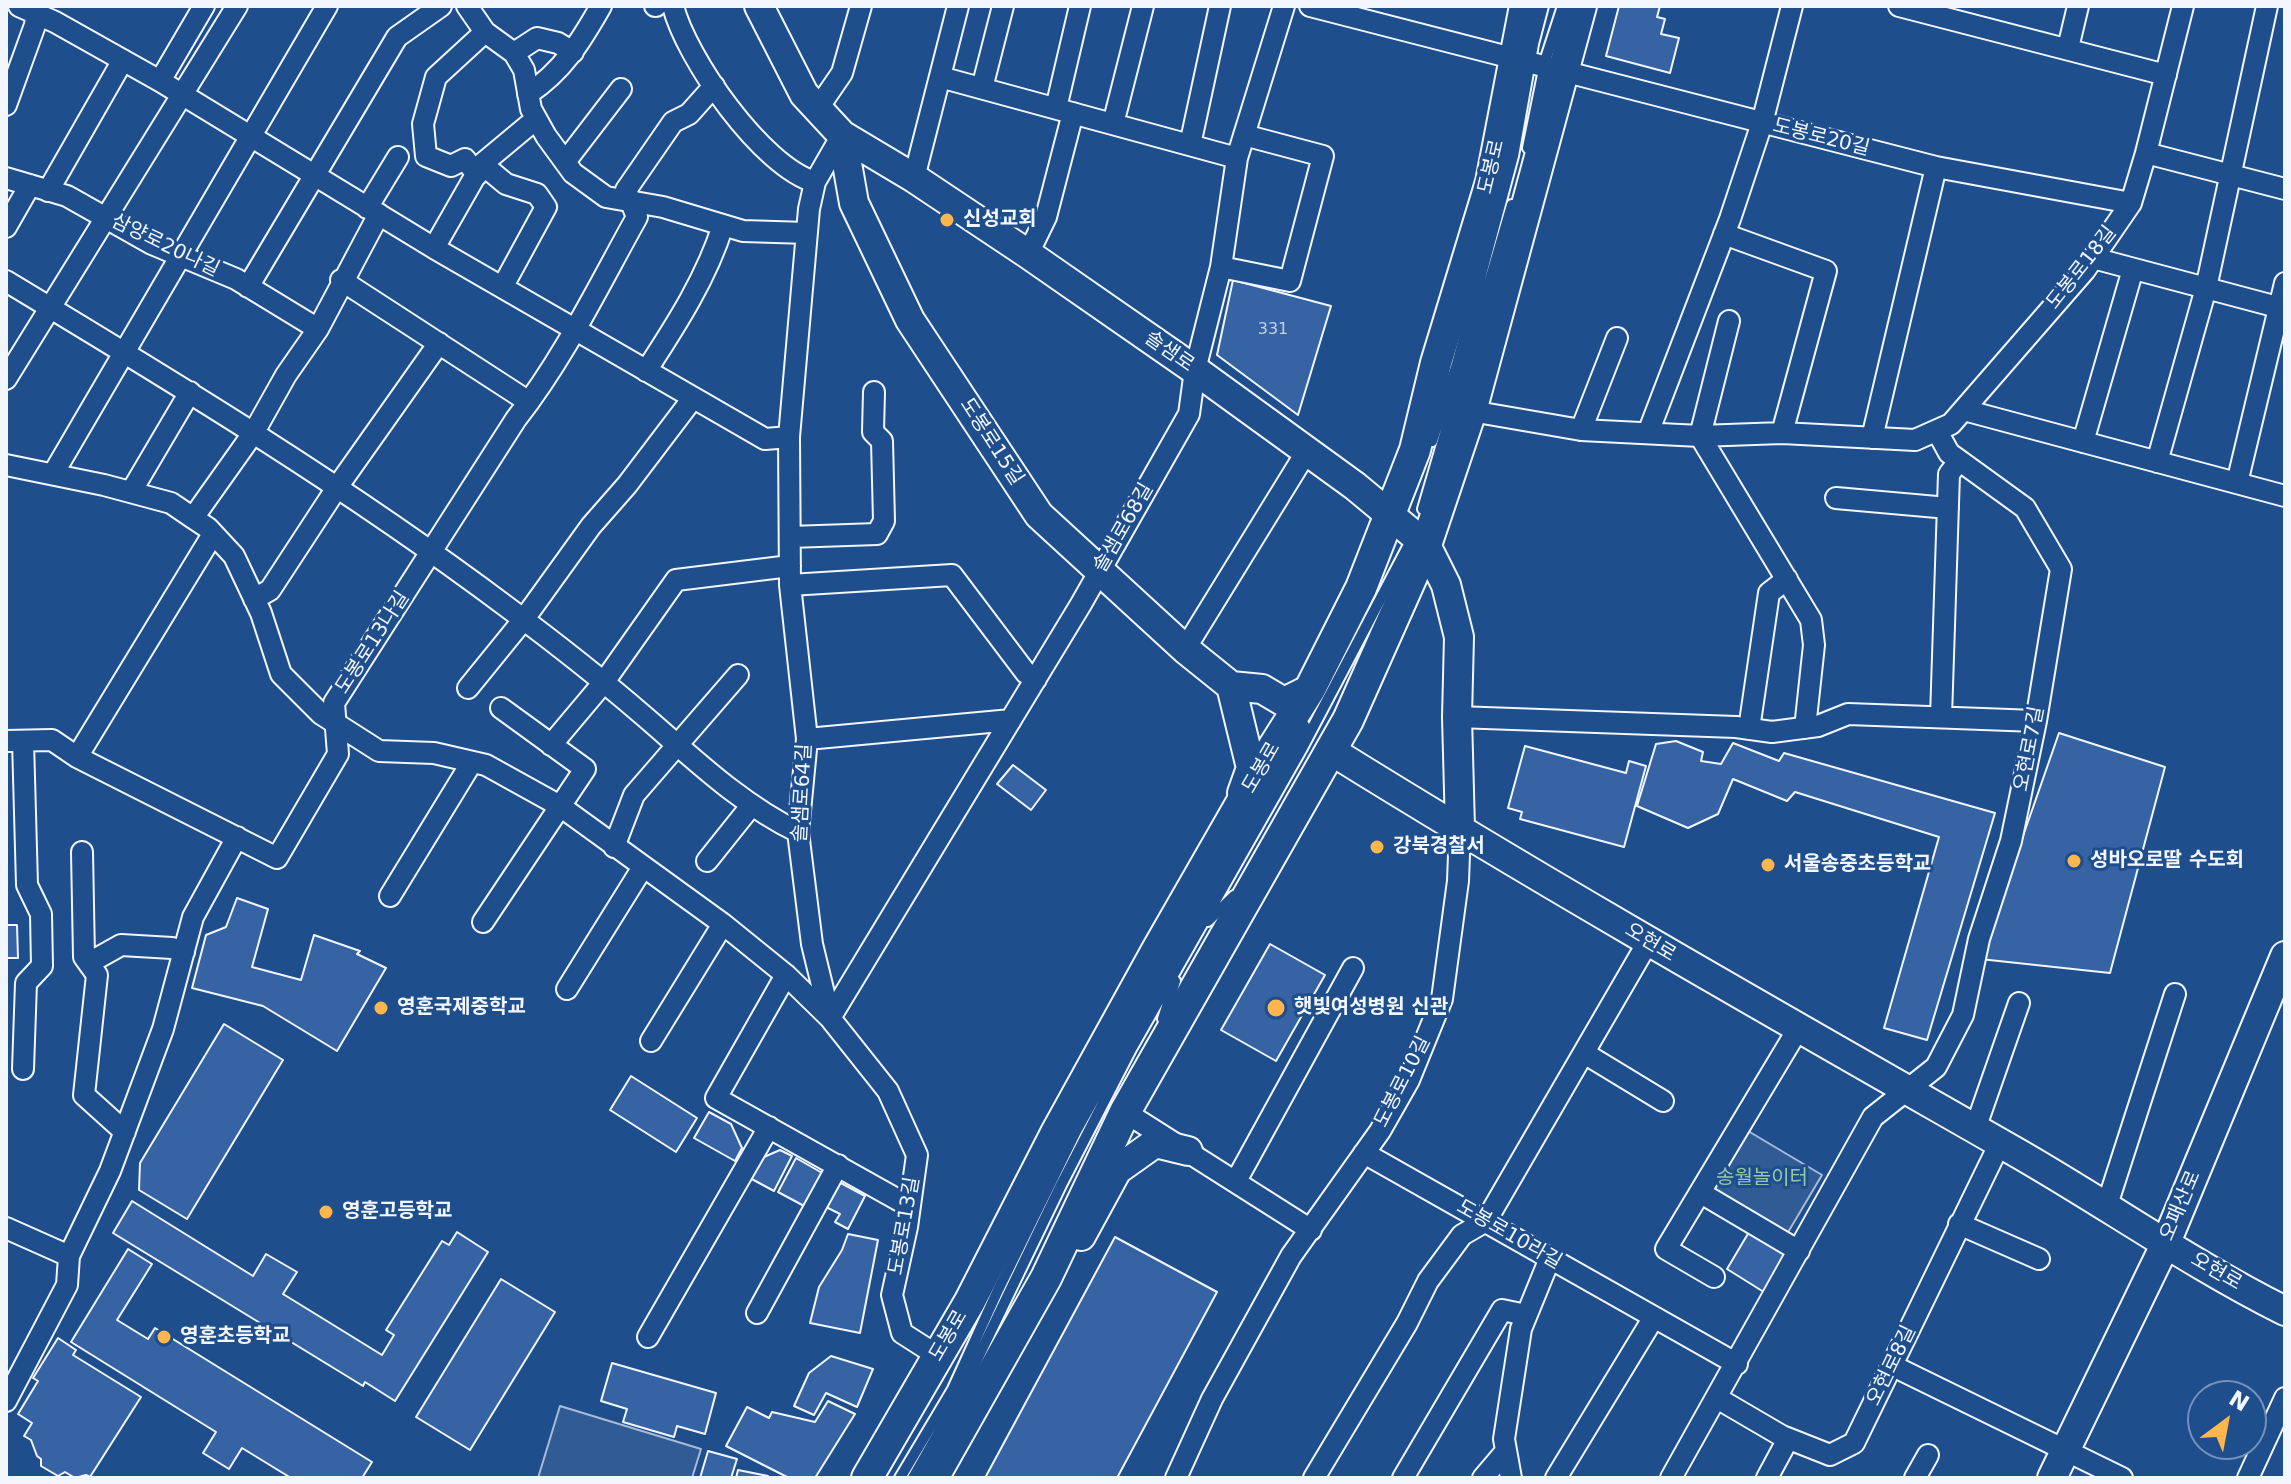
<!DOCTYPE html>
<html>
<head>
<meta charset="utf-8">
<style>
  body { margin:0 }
  #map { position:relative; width:2291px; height:1484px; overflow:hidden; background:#1f4e8c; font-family:"DejaVu Sans",sans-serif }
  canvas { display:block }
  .frame { position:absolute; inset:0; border:8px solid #f2f6ff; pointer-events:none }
  .north { position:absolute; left:2187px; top:1380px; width:80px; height:80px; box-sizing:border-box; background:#1f4e8c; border:2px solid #7391ba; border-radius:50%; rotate:32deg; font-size:22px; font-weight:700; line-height:32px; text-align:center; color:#f2f6ff }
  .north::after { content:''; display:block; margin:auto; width:28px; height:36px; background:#ffb74d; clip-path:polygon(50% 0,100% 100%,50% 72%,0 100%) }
</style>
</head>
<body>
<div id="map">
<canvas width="2291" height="1484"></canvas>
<div class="frame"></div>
<div class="north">N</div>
</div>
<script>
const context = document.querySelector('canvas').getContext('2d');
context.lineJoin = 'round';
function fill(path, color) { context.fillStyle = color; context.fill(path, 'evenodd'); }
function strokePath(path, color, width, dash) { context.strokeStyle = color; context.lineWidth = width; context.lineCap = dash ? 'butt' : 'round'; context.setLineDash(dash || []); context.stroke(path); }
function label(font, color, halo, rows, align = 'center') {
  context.font = font + ' "DejaVu Sans","Noto Sans KR",sans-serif'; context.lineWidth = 6; context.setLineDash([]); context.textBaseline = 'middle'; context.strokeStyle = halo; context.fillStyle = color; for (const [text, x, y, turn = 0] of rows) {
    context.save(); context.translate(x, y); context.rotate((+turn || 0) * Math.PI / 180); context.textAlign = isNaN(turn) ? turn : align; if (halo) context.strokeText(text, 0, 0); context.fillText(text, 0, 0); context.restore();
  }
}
const built = new Path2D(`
  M1743 1128 1822 1175 1787 1234 1706 1185Z
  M560 1406 701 1449 692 1478H538Z`);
fill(built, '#305b95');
strokePath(built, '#a8bbd7', 2);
const building = new Path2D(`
  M1619 6H1660L1657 17 1665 19 1661 34 1679 38 1670 73 1606 56Z
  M1233 280 1331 306 1298 415 1217 355Z
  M2059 733 2165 767 2110 973 1980 959Z
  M1676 741 1703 752 1701 761 1721 764 1733 743 1779 761 1784 753 1995 813 1927 1040 1884 1028 1939 837 1795 792 1787 801 1733 779 1718 814 1688 828 1637 806 1656 744Z
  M1525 746 1626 773 1629 761 1646 766 1624 847 1520 819 1522 812 1508 808Z
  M1013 765 1046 790 1031 810 997 784Z
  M237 898 268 909 252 967 301 980 314 935 360 951 357 954 386 968 337 1051 263 1006 192 988 206 935 226 927Z
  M6 925H17L18 958H6Z
  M1270 944 1325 975 1276 1061 1221 1030Z
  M224 1024 283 1060 187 1219 139 1190 140 1163Z
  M631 1076 697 1118 676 1152 610 1110Z
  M709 1112 731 1124 742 1148 735 1161 694 1138Z
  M780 1150 792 1156 774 1191 748 1177 757 1160Z
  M796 1158 824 1174 806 1207 778 1192Z
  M839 1182 865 1196 848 1229 835 1222 840 1214 826 1207Z
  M132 1201 253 1276 266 1254 297 1272 283 1294 382 1355 394 1335 386 1330 442 1241 449 1245 457 1232 488 1252 395 1401 365 1382 363 1386 113 1233Z
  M1752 1227 1793 1252 1767 1294 1727 1269Z
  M848 1234 878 1240 860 1333 810 1323 819 1287 842 1250Z
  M1115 1237 1217 1292 1117 1478H985Z
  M128 1249 152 1264 117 1320 148 1339 155 1328 372 1462 362 1478H291L242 1448 229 1469 203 1453 216 1432 71 1342Z
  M501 1279 555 1312 470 1450 416 1417Z
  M58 1338 76 1350 73 1355 141 1397 90 1477 86 1475 75 1478 65 1472 58 1476 41 1466V1459L37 1456 31 1440 24 1436 32 1423 18 1414 38 1381 33 1378Z
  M831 1356 873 1369 857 1407 826 1393 814 1415 794 1406 809 1373Z
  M612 1363 716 1393 705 1434 677 1426 674 1437 623 1422 627 1409 601 1401Z
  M828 1401 855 1414 815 1478H789L726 1446 747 1407 769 1418 772 1412 815 1422Z
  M708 1451 737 1459 731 1478H700Z
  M738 1470 768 1476 767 1478H736Z`);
fill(building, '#3563a3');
strokePath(building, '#f2f6ff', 2);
const lane = new Path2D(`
  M1528 148 1547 55 1563 6
  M1432 441 1457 364 1513 156 1533 44 1543 6
  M1423 509 1512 205
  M1208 921 1234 896
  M1163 1019 1175 981
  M900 1478 953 1389 998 1290 1076 1131 1304 725
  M913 1478 960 1395 1061 1185 1131 1049 1302 748 1412 539`);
const street = new Path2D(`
  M19 6 55 22 160 81 434 248 765 439 789 437
  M467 6 485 32 514 53 524 70 531 109 546 136 573 173 606 197 663 207 743 231 807 233
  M655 6H656
  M673 6C686 58 762 167 815 182
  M1310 6 1936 167 2131 203
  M1899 6 2166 75
  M2068 48 2078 6
  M514 53 537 38 558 43 573 52
  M940 77 1237 158
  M160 81 204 6
  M982 88 1003 6
  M528 94C563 71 581 41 601 6
  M6 105 35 25 37 6
  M818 108 842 73 861 6
  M1056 108 1080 6
  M1113 124 1143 6
  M1190 145 1220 6
  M2146 153 2285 189
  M565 162 621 89
  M482 164 506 184 537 194 546 207 503 286
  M477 175 465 159 451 166 426 156 423 124 436 77 485 32
  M6 178 67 196 152 244 236 279 318 329
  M914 178 958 6
  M48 191 123 60
  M367 208 398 157
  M6 227 30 185
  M1724 234 1826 271 1782 433
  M434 248 482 164 536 119
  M1028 254 1046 217 1073 113
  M2093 258 2285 309
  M1221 267 1290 281 1323 156 1244 135
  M341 280 529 402
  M6 281C177 384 347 487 507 607 554 642 600 678 644 716 693 758 740 804 798 832
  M248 287 397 37 441 6
  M1729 321 1700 436 1811 620 1814 645 1805 728
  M646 371C676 325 707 277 723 225
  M6 379 237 6
  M1964 410 2285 496
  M1471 411 1581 430 1700 436 1782 433 1915 440 1951 424 2085 270 2131 203 2146 153 2183 6
  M1581 430 1617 338
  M1648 433 1730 219 1762 123 1792 6
  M1872 438 1936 167
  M2083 442 2133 269
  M2157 462 2206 288 2267 6
  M6 465 104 485 171 503 193 518 208 528 234 556 261 613 281 674 321 714 379 751 434 753 486 765 560 806 723 924 786 975 830 1018 888 1091 917 1155 907 1227 892 1295 902 1333 938 1356
  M53 474 327 6
  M2237 483 2285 283
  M131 492 190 392
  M1836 498 1948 508
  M193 518 254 432 286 375 318 329 379 214
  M790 537 877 534 884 521 882 441 873 432 874 392
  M790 585 952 575 1026 673 1036 679
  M254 599 270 590 338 486 439 343
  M1185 649 1307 451
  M468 688 524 619 591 526 627 485 693 398
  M1457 717 1736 727 1772 732 1818 726 1848 714 2036 721
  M1941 717 1949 474 1959 461
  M1749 729 1769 593 1787 579
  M807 739 1011 720
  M6 741 52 740 77 757 277 858 338 754 334 703 516 419C564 358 599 285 637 217L626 190 673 122 689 114 714 86
  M551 745 604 682 676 580 790 566
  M77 757 213 534
  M614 847 634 795 738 675
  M82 852 84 957 97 975 84 1095 125 1132
  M707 861 751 806
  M390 896 472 762
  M483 922 585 769 501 708
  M89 963 121 945 172 948 184 952
  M786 975 716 1098 909 1206
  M567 989 643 867
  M830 1018 1081 604 1189 414 1195 370 1221 267 1237 158 1284 6
  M830 1018 812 944 798 832 807 739 790 585 789 437 809 209 815 182 842 135
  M651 1041 723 924
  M1584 1053 1663 1101
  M23 1069 26 983 42 966 41 914 27 885 23 741
  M1125 1112 1311 1230
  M1975 1129 2019 1003
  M1364 1153 1737 1364
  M1236 1181 1353 968
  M1701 1193 1799 1251
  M2106 1208 2175 994
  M1959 1224 2039 1259
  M6 1228 69 1256
  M1714 1277 1666 1249 1798 1029
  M757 1313 838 1165
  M648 1337 769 1127
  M1893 1366 2122 1478
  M1717 1398 1782 1436 1830 1455 1854 1443 2000 1143
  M6 1401 67 1285 69 1256 110 1171 163 1029 193 917 237 837
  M1176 1478 1212 1399 1291 1256 1380 1131 1409 1080 1442 999 1458 881 1460 828
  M1314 1478 1407 1323 1428 1281 1462 1235 1486 1221 1648 942
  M1403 1478 1502 1310 1526 1315
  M1483 1478 1506 1451
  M1511 1478 1504 1439 1521 1329 1550 1258
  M1556 1478 1654 1317
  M1671 1478 1873 1117 1936 1067 1963 1015 1979 939 2011 841 2036 721 2061 569 2025 508 1949 453 1937 431
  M1767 1478 1788 1439
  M1915 1478 1928 1455
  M2248 1478 2285 1398`);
const secondary = new Path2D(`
  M759 6 804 94 842 135 914 178 1028 254 1195 370 1355 486 1426 545 1446 585 1459 637 1457 717 1460 828
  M842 135 854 203 910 320 1039 515 1185 649 1231 686
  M1231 686 1251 768 1242 793
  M1231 686 1262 689 1284 702 1310 689
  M1330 750C1555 890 1785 1020 2014 1151 2105 1203 2191 1264 2285 1311
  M1081 1236 1117 1170 1155 1143 1188 1151
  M2052 1478 2165 1245 2285 956`);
const primary = new Path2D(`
  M867 1478 970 1301 1056 1133 1157 950 1274 746 1310 689 1361 588 1415 450 1436 363 1491 182 1525 6
  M933 1478 1046 1278 1125 1112 1348 720 1426 545 1471 411 1581 6`);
strokePath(lane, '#f2f6ff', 14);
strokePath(street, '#f2f6ff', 24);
strokePath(secondary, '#f2f6ff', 32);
strokePath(primary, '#f2f6ff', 34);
strokePath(lane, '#1f4e8c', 10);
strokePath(street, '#1f4e8c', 20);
strokePath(secondary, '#1f4e8c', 28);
strokePath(primary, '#1f4e8c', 30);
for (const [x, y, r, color] of [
  [947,220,8,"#ffb74d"],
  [1377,847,8,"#ffb74d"],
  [2074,861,8,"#ffb74d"],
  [1768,865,8,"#ffb74d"],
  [381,1008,8,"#ffb74d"],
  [1276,1008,10,"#ffb74d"],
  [326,1212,8,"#ffb74d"],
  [164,1337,8,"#ffb74d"]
]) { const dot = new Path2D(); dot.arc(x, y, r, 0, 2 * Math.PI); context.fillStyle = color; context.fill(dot); strokePath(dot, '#1f4e8c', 3); }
label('16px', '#c3d1e8', null, [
  ["331",1273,330]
]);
label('20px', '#f2f6ff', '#1f4e8c', [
  ["도봉로20길",1821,138,14],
  ["도봉로",1492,167,-77],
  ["삼양로20나길",165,246,26],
  ["도봉로18길",2082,268,-52],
  ["솔샘로",1169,352,35],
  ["도봉로15길",991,442,57],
  ["솔샘로68길",1124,528,-60],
  ["도봉로13나길",373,643,-57],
  ["오현로7길",2030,749,-79],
  ["도봉로",1262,768,-60],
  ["솔샘로64길",803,793,-87],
  ["오현로",1650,943,31],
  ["도봉로10길",1403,1082,-63],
  ["오패산로",2181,1206,-67],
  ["도봉로13길",905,1226,-80],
  ["도봉로10라길",1509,1235,30],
  ["오현로",2216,1272,30],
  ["도봉로",949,1336,-60],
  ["오현로8길",1892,1366,-64]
]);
label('bold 20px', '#f2f6ff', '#1f4e8c', [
  ["신성교회",963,220],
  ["강북경찰서",1393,847],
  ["성바오로딸 수도회",2090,861],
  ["서울송중초등학교",1784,865],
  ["영훈국제중학교",397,1008],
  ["햇빛여성병원 신관",1294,1008],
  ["영훈고등학교",342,1212],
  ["영훈초등학교",180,1337]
], 'left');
label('20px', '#97c8a6', '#1f4e8c', [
  ["송월놀이터",1762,1179]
]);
</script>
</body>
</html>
